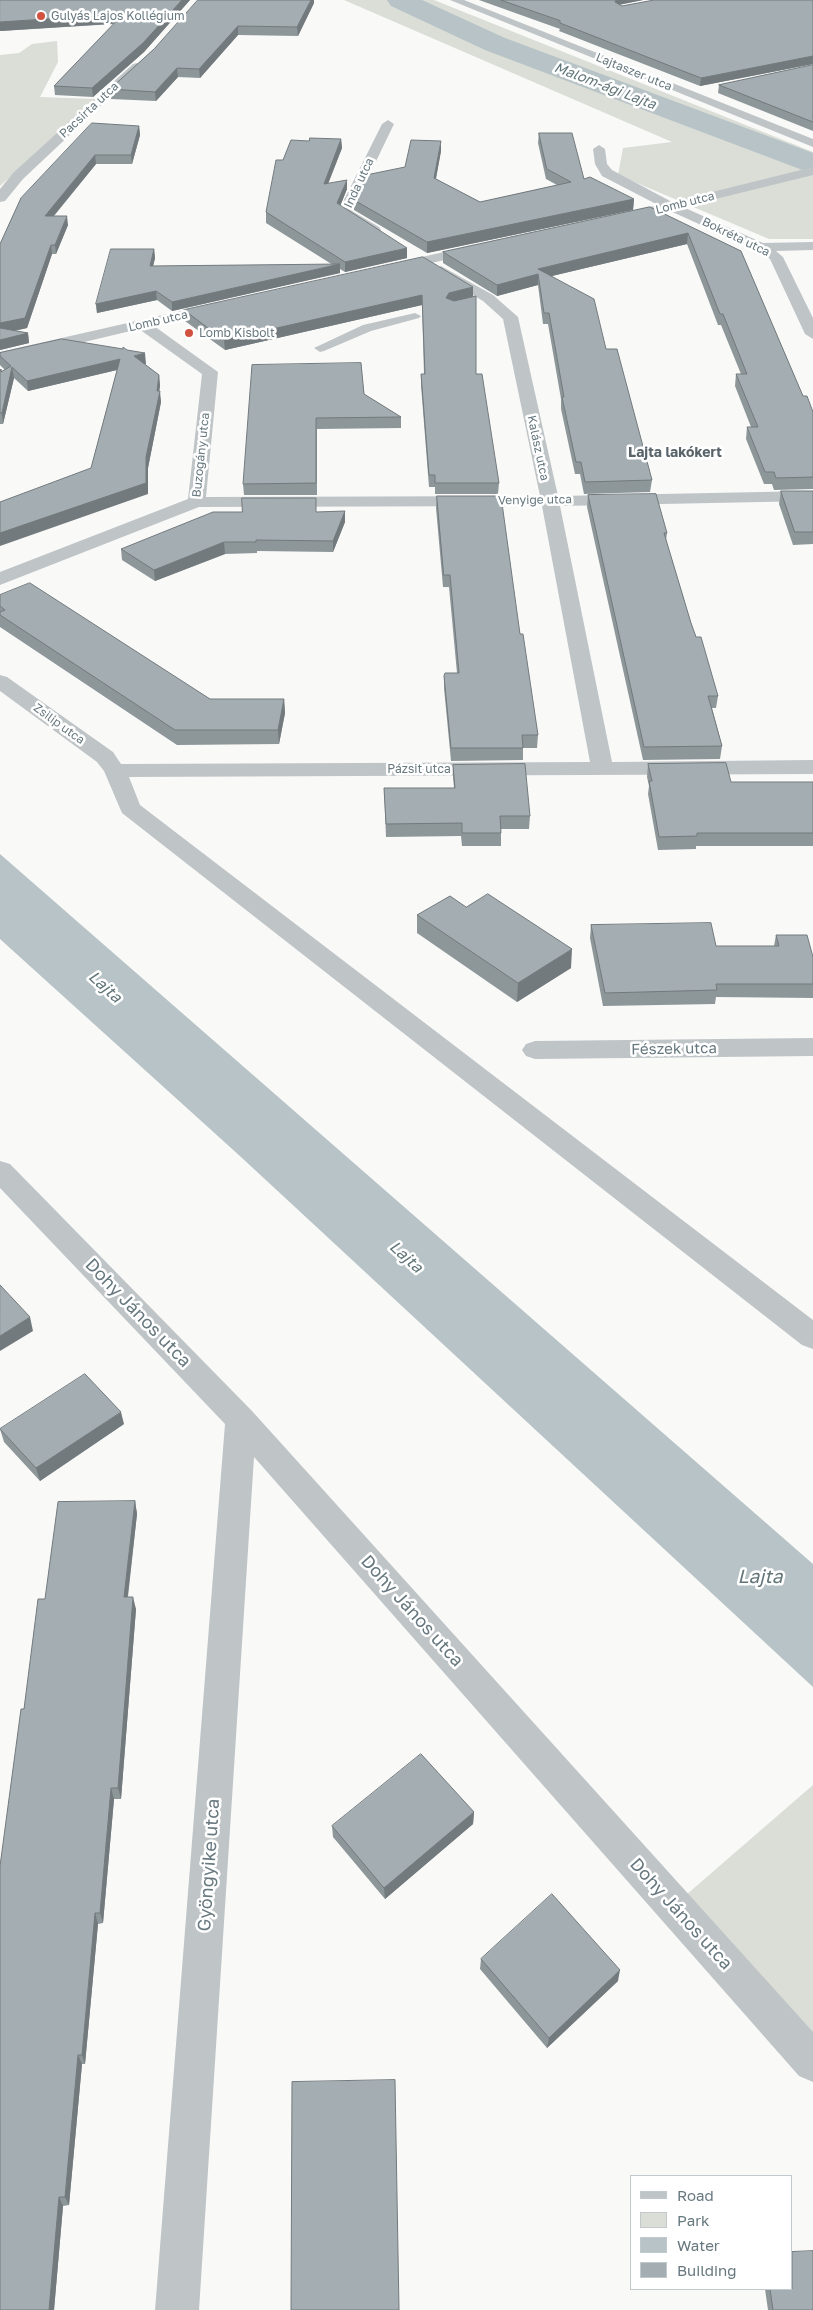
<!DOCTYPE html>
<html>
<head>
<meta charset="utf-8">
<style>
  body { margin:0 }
  #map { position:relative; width:813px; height:2310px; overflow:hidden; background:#f9f9f8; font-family:"Golos Text",sans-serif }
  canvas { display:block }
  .legend { position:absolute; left:630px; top:2175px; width:162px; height:115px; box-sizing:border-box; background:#fff; border:1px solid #c2c9cc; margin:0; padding:6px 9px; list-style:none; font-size:15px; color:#67787f }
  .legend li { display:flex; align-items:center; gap:10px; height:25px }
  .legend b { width:25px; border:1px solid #c2c9cc }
</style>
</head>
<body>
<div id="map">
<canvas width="813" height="2310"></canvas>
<ul class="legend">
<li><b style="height:6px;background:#bfc4c7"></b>Road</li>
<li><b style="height:14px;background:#daded7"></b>Park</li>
<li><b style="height:14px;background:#b7c3c6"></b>Water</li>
<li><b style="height:14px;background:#a4aeb2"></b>Building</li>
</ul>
</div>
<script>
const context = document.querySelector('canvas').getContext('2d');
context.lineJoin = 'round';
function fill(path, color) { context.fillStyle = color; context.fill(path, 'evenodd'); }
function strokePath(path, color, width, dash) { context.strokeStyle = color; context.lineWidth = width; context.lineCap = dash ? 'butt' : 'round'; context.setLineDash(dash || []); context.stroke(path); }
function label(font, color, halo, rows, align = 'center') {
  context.font = font + ' "Golos Text",sans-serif'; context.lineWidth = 5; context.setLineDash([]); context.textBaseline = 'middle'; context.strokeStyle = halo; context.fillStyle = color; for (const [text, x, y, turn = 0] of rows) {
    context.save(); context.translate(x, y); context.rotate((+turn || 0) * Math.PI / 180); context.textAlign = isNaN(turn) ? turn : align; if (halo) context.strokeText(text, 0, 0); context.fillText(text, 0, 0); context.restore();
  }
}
fill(new Path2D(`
  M344 0H434L813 152V239H769L618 175 623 148 672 142Z
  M57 41 58 62 40 97 96 99 0 186V55L19 53 32 44Z
  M813 1785V2036L686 1895Z`), '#daded7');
fill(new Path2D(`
  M0 854 813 1564V1687L241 1157 0 939Z`), '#b7c3c6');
fill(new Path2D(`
  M387 0H422L505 38 813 153V174L485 50 391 6Z`), '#b7c3c6');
fill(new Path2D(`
  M415 313 421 316 419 318 371 331 324 351 320 352 314 348 363 325Z`), '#bfc4c7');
fill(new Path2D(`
  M450 0H464L813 139V147Z
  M137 63 143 66 141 68 23 179 5 201 0 202V189L13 173 133 64Z
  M388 120 394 124 352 211 379 227 381 230 379 233 374 234 338 212 382 124Z
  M599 145 605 149 607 164 612 170 672 202 813 167V175L683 207 763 243 813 242V250L776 251 783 257 813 318V339L805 334 770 259 756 250 668 210 621 222 616 221 614 218 616 215 658 205 602 176 595 164 593 149Z
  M479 244 484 245 486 248 484 251 392 272 385 268 387 265Z
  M441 266 493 295 518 317 558 496 813 491V501L560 506 612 762 813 760V774L129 777 140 805 813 1320V1349L802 1345 122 813 104 771 97 762 0 691V675L7 677 113 752 121 764 590 762 542 506 199 507 0 585V572L188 499 202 374 139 329 0 362V352L220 302 227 306 225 309 154 326 218 372 206 497 540 496 503 319 483 301 436 273 434 270Z
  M813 1038V1056L535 1059 526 1056 522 1050 526 1044 535 1041Z
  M0 1161 10 1164 252 1411 813 2032V2082L799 2076 254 1457 199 2310H155L225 1424 0 1188Z`), '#bfc4c7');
fill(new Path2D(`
  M0 0H190L144 52 93 97 55 95 54 86 114 24 0 31Z
  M479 0H643L619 5 622 6 813 0V64L700 86 559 31 560 29Z
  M314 3 298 36 238 35 200 78 178 77 156 101 111 99 110 89 154 49Z
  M813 65V131L718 93 719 85Z
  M139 126 140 135 132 164H96L54 216 68 225 56 254H52L27 328 14 331 28 333 29 343 0 350V244L21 198Z
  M539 133 584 179 634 199 633 210 427 253 354 210V200L405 167 441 151 436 179 480 202 557 185 546 179 538 143Z
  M341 139 342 148 328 184 347 189 340 206 407 258 345 272 340 269V273L172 311 157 300 97 313 96 304 154 249 155 258 153 266 333 265 266 223V212L283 160 309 141Z
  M650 207 741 251 803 396 813 412V489L774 490 772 484H764L746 439 747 427H751L735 386 736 374H741L721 325H718L687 244 552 276 606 349 652 480 650 492 584 494 580 474H575L561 409V399L548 324H543L538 285 497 296 443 263V252Z
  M473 287V297L476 374 499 483 498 494H435V487H429L421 385V374H424L422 305 225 350 185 321 184 310Z
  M0 353 146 364H144L159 375 160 386 159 391 161 402 148 468V494L91 468 117 370 28 391 14 378 3 424H0V370L1 369 2 371 5 370 0 365Z
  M361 363 364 394 401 417V428L317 429V495H244L243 484Z
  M781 491H813V544L793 545 779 504Z
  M588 495 667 533 666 540 691 623 718 696 716 708H712L722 746 720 759 643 760 587 507Z
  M437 496 520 634 538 735 537 748H523V760L451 761 444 688V676L457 673 449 587H443L436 508Z
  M345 511V522L333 552 257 551V553L225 554 155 581 122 560 121 549 317 512Z
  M0 595 210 699H284L285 713 279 744 177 745 0 627Z
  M648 764 731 782H813V846H696V849L658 850 648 794 649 786 647 777Z
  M453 765 530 816 529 829H501V846H462L461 836 386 837 384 788H454L453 777Z
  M466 907 571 968 517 1002 417 933V915Z
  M591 925 716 946H774L776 935 813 957V998L716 997 715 1004 603 1006 590 938Z
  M124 1424 40 1481 4 1442 0 1429Z
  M135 1501 137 1514 128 1597 136 1609 121 1799H114L103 1923 98 1924 85 2064H82L69 2205 63 2206 54 2310H0L24 1709 45 1599Z
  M474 1812 473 1824 385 1899 333 1837 332 1826Z
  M481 1959 618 1981 547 2048 480 1969Z
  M765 2289H792L813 2310H768Z`), '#8d9699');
fill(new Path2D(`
  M182 0H190L144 52 93 97 92 88Z
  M311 0H314V3L298 36 297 27Z
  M616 0H643L617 5 615 2Z
  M123 14 124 23 0 31V22Z
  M238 26V35L200 78 199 69Z
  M813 56V64L700 86 701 78Z
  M177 68 178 77 156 101 155 92Z
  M139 126 140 135 132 164 131 155Z
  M341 139 342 148 324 194V184Z
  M441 141V151L434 188V178Z
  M95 155 96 164 46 225 45 216Z
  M347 180V189L337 214V203Z
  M634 199 633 210 427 253V242Z
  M67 216 68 225 56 254 55 245Z
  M688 233 687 244 539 279 538 269Z
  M51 245 52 254 27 328 0 334V323Z
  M407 248V258L345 272V262Z
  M154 249 155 258 151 275 150 266Z
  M340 264V273L172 311V302Z
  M538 274V285L497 296V285Z
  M473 287V297L446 309V298L449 293Z
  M156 291 157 300 97 313 96 304Z
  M422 295V305L225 350 224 340Z
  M28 333 29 343 0 350V340Z
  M145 353 146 364 135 366 134 356Z
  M120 359 121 369 28 391 27 381Z
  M12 367 14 378 3 424 2 413Z
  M159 375 160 386 158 399 160 391 161 402 148 468V494L0 546V533L146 457Z
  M345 511V522L333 552V541Z
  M224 542 225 554 155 581 154 570Z
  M284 699 285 713 279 744 278 730Z
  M572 949 571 968 517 1002 518 983Z
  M30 1317 33 1331 0 1351V1336Z
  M121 1412 124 1424 40 1481 36 1468Z
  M135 1501 137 1514 126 1610 124 1597Z
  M133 1597 136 1609 121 1799 118 1788Z
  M111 1788 114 1799 103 1923 100 1913Z
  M474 1812 473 1824 385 1899 384 1888Z
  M95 1913 98 1924 85 2064 82 2055Z
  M620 1970 618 1981 547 2048 549 2038Z
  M78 2055 82 2064 69 2205 65 2197Z
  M59 2197 63 2206 54 2310H49Z`), '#737a7d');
const building = new Path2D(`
  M0 0H182L143 43 92 88 54 86 123 14 0 22Z
  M198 0H311L297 27 238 26 199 69 177 68 155 92 110 89 154 49Z
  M501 0H616L615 2 622 6 654 0H813V56L701 78 560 23V21Z
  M813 65V122L719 85Z
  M92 123 139 126 131 155H95L45 216H67L55 245H51L25 318 0 323V244L21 198Z
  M539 133H572L584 179 590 177 634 199 427 242 354 200 366 175 405 167 411 140 441 141 434 178 480 202 571 182 547 169Z
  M310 138 341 139 324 184 347 180 337 203 407 248 345 262 266 212 276 160H283L291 140 309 141Z
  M650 207 741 251 803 396H807L813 412V477L776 478 774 472H765L747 427H758L736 374H747L723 314H720L688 233 538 269 594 299 606 349H617L652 480 585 482 581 462H576L562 397H564L549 313H544L538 274 497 285 443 252Z
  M111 249H154L150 266 340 264 172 302 156 291 96 304Z
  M423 257 473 287 449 293 446 298 454 301 476 296V374H482L499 483H435V475H429L421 374H425L422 295 224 340 184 310Z
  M0 328 28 333 0 340Z
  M62 339 123 349V347L127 350 145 353 134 356 159 375 157 391H160L146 457V483L0 533V502L91 468 120 359 27 381 12 367 2 413H0V370L1 369V372L11 366 0 356V353Z
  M361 363 364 394 401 417 316 418V483L243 484 252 365Z
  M781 491H813V532H795Z
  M656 494 667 533H664L691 623 696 637H701L718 696H708L722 746 644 747 588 495Z
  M437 496H501L520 634H523L538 735H522L523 748H451L444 676 445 673H459L450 575H444Z
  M242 498H316V512L345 511 333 541 256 540V542H224L154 570 121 549 213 512H242Z
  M30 583 210 699H284L278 730H175L0 615V612L5 610 0 606V595Z
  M726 763 731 782H813V833H697V836L659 837 649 781H652L648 764Z
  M525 764 530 816H500L501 833H462V823L386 824 384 788H455L453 765Z
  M488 894 572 949 518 983 417 915 450 896 466 907Z
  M711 923 716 946H779L776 935H807L813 957V984H716L717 990 605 993 591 925Z
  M0 1285 30 1317 0 1336Z
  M85 1374 121 1412 36 1468 0 1429Z
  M135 1501 124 1597H133L118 1788H111L100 1913H95L82 2055H78L65 2197H59L49 2310H0V1866L21 1709H24L38 1599H45L58 1502Z
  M421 1754 474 1812 384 1888 332 1826Z
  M552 1894 620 1970 549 2038 481 1959Z
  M395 2080 399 2310H291L292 2082Z
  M813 2251V2310H773L770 2289H792V2252Z`);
fill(building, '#a4aeb2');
strokePath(building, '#737a7d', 1);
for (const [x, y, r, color] of [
  [41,16,5,"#d2523f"],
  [189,333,5,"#d2523f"]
]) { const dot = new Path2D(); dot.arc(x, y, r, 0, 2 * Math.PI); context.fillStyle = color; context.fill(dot); strokePath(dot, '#fff', 2); }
label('12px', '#67787f', '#fff', [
  ["Gulyás Lajos Kollégium",51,16],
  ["Lomb Kisbolt",199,333]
], 'left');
label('12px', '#67787f', '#fff', [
  ["Lajtaszer utca",634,72,22],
  ["Pacsirta utca",89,110,-43],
  ["Inda utca",359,183,-65],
  ["Lomb utca",685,203,-14],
  ["Bokréta utca",736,237,26],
  ["Lomb utca",158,321,-13],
  ["Kalász utca",538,448,78],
  ["Buzogány utca",201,455,-84],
  ["Venyige utca",535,500,-1],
  ["Zsilip utca",59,724,36],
  ["Pázsit utca",419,769]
]);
label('italic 14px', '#627679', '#fff', [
  ["Malom-ági Lajta",605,86,21]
]);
label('bold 14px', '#59656b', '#fff', [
  ["Lajta lakókert",675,453]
]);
label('15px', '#67787f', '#fff', [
  ["Fészek utca",674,1049,-1]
]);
label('italic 16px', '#627679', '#fff', [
  ["Lajta",105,987,42],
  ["Lajta",406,1257,42]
]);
label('18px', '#67787f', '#fff', [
  ["Dohy János utca",138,1313,46],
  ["Dohy János utca",412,1611,48],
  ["Gyöngyike utca",209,1865,-86],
  ["Dohy János utca",681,1914,48]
]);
label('italic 19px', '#627679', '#fff', [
  ["Lajta",760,1577]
]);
</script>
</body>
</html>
